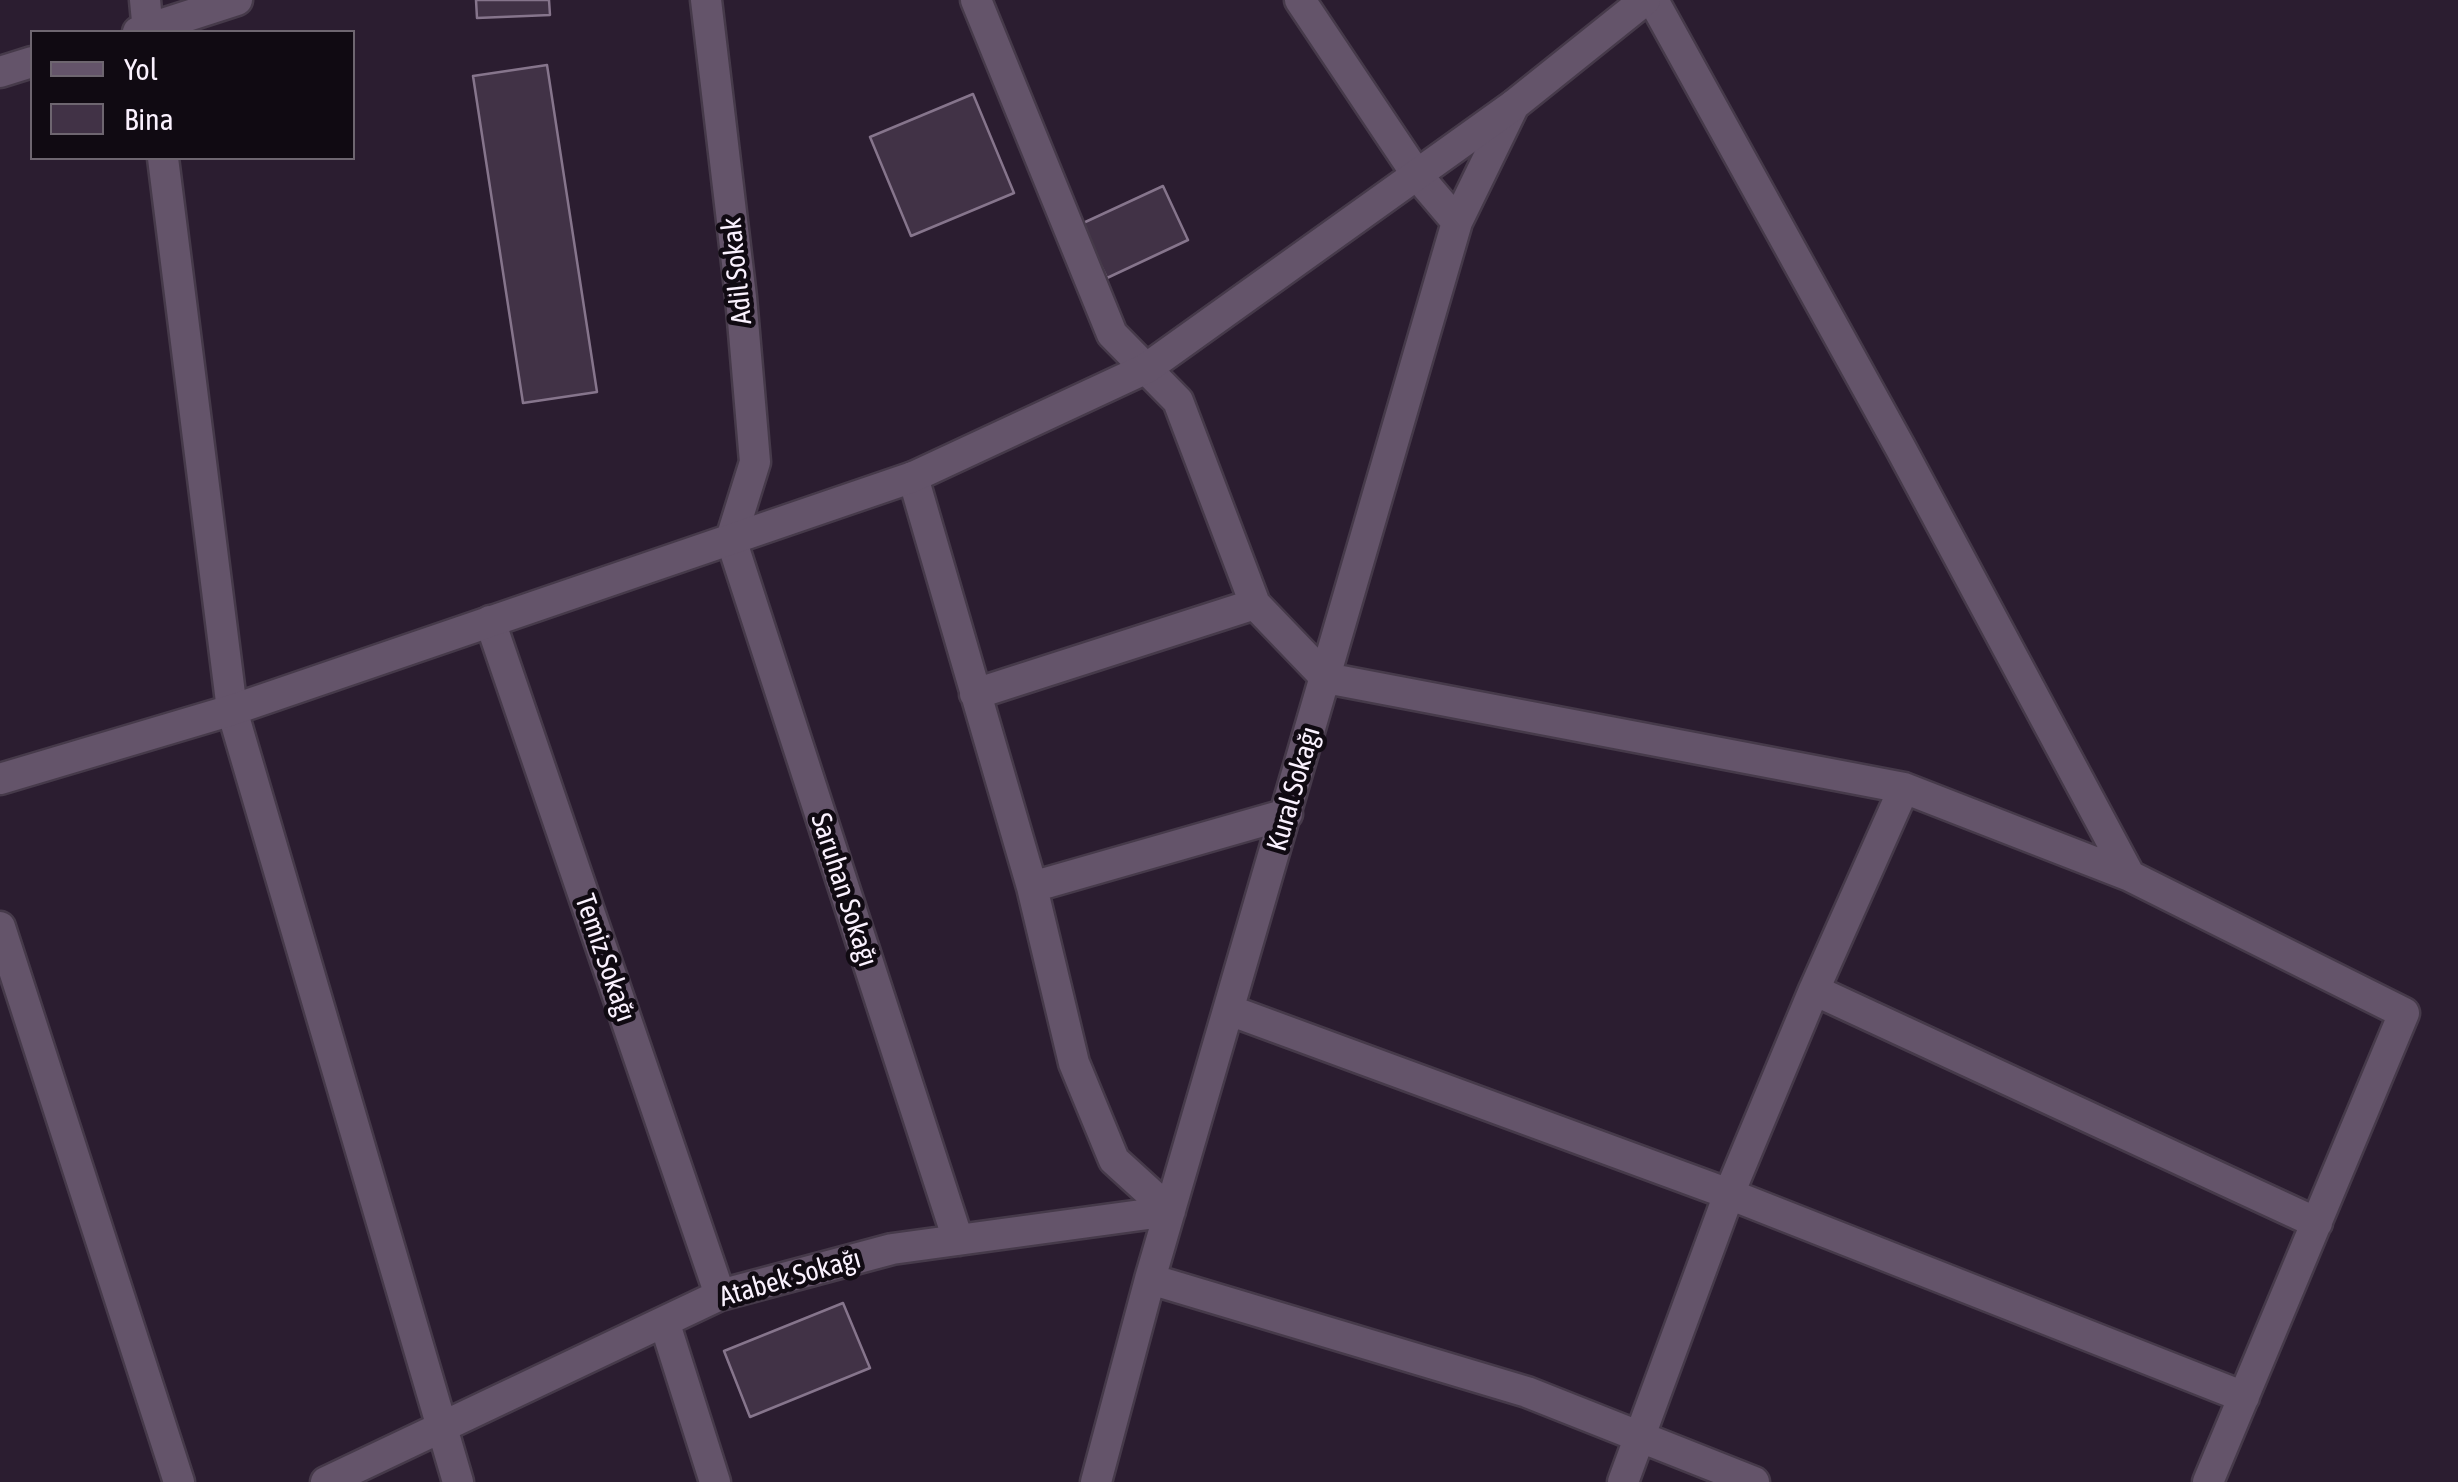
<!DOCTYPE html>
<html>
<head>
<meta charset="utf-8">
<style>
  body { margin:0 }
  #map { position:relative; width:2458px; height:1482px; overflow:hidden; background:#2b1d30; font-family:"Asap Condensed",sans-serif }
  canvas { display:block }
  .legend { position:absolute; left:30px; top:30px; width:325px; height:130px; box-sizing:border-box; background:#100a12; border:2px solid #6e6670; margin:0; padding:12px 18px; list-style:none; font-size:30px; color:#faf1fe }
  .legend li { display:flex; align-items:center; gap:20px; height:50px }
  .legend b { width:50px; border:2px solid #6e6670 }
</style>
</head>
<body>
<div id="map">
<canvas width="2458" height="1482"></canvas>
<ul class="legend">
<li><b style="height:12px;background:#64546a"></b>Yol</li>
<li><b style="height:28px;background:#413246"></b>Bina</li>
</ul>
</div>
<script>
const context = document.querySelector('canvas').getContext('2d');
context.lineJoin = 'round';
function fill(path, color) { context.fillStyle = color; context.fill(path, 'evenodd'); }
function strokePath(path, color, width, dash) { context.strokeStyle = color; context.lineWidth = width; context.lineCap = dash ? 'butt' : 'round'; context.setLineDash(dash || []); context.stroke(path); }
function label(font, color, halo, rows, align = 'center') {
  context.font = font + ' "Asap Condensed",sans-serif'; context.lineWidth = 9; context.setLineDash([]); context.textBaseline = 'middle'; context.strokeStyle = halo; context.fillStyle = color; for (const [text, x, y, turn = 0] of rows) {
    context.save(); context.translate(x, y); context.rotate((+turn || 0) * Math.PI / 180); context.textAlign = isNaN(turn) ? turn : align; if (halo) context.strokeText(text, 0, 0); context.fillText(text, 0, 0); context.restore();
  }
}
const building = new Path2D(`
  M476 0H549L550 15 477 18Z
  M547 65 597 392 523 403 473 76Z
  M973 94 1014 193 911 236 870 137Z
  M1163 186 1188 240 1107 278 1081 224Z
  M843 1303 870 1368 750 1417 724 1351Z`);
fill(building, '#413246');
strokePath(building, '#86758c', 2.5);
const street = new Path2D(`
  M145 0 148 32
  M706 0 741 297 755 462 731 539 958 1240
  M976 0 1112 334 1178 401 1255 604 1326 678 1904 788 2130 876 2404 1013 2208 1482
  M1300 0 1417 175 1457 222
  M1653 0 1900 447 2130 876
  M138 32 237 0
  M0 72 32 62
  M163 158 232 710 458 1482
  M913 477 1032 887 1074 1063 1114 1160 1170 1211
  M490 621 720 1295
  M975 694 1255 604
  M1032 887 1287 814
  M0 927 179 1482
  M1814 990 2317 1223
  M1229 1010 1729 1194 2244 1397
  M1150 1279 1527 1392 1754 1482
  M665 1324 715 1482
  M326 1482 720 1295 892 1249 1170 1211
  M1096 1482 1150 1279 1457 222 1514 105
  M1623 1482 1729 1194 1814 990 1904 788`);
const secondary = new Path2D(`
  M0 779 232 710 913 477 1147 368 1514 105 1645 0`);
strokePath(street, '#463a4a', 35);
strokePath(secondary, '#463a4a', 35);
strokePath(street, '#64546a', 30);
strokePath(secondary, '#64546a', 30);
label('28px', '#faf1fe', '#100a12', [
  ["Adil Sokak",737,271,-96],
  ["Kural Sokağı",1294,789,-74],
  ["Saruhan Sokağı",844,890,72],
  ["Temiz Sokağı",605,958,71],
  ["Atabek Sokağı",790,1278,-16]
]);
</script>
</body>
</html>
